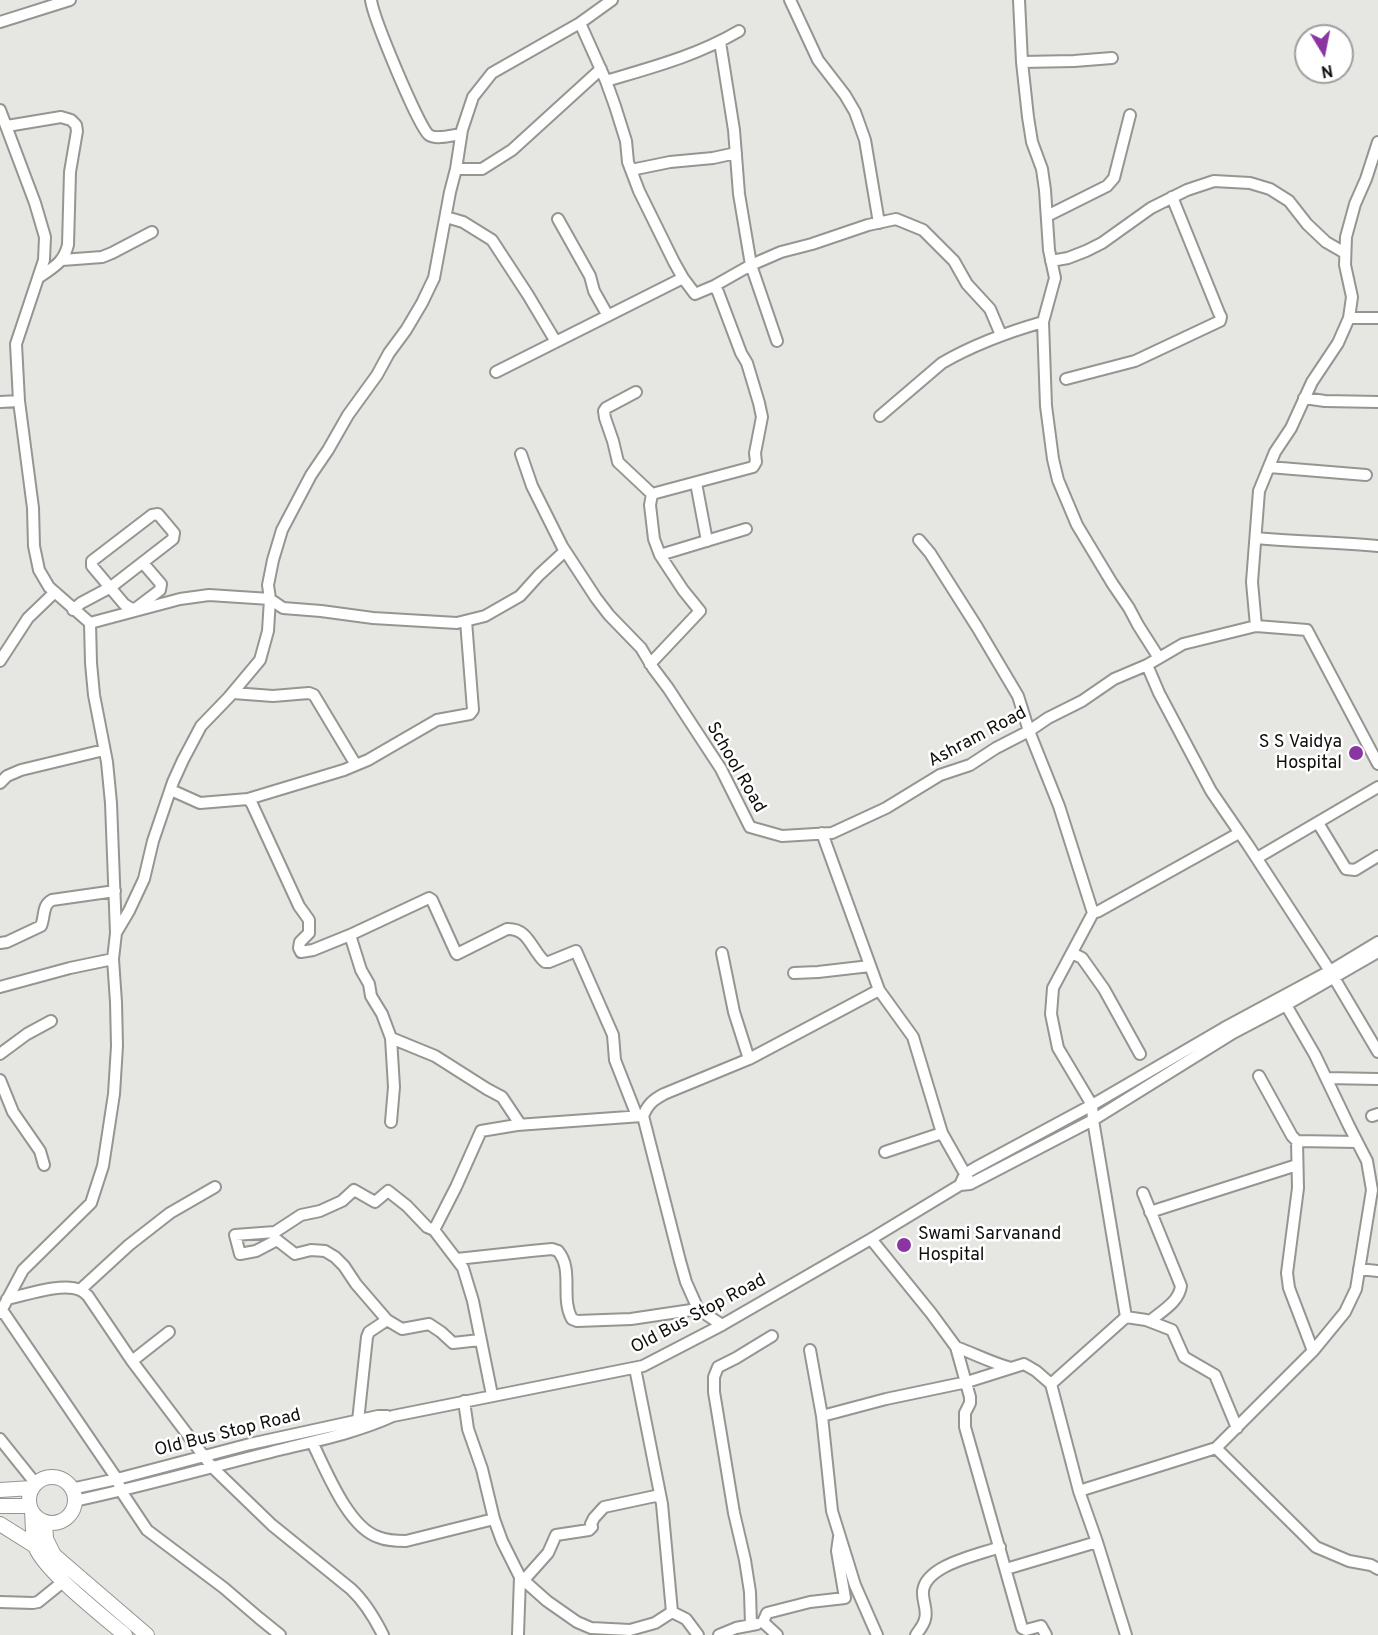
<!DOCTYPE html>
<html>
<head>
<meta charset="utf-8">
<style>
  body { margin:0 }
  #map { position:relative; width:1378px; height:1635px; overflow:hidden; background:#e6e6e2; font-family:Overpass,sans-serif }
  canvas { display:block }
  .north { position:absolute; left:1294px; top:24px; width:60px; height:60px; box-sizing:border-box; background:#fff; border:2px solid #9f9f9f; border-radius:50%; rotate:170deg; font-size:16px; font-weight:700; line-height:24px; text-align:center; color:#0f0f0e }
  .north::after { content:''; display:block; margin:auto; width:21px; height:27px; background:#8b35a3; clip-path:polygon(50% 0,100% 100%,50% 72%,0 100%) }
</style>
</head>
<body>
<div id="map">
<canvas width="1378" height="1635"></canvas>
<div class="north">N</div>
</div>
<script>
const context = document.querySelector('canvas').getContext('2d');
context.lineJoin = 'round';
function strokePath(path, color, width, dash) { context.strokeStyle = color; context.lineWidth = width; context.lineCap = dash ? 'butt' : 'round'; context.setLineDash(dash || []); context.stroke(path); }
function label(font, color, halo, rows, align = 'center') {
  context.font = font + ' Overpass,sans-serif'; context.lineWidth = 5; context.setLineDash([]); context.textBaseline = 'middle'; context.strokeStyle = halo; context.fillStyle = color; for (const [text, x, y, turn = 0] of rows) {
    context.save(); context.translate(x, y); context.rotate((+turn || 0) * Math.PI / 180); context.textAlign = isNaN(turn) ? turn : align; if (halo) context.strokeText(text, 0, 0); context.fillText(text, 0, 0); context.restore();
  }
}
const minor = new Path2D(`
  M371 0C373 17 419 128 429 135 436 140 453 135 461 134
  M790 0 818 60 845 95 855 112 865 140 879 223
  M1019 0 1022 62 1028 117 1032 142 1042 169 1045 190 1049 250 1055 278 1043 322 1046 406 1053 459 1058 480 1077 525 1112 583 1129 608 1138 625 1159 658
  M0 22 70 0
  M580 23 606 81 615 106 626 141 628 162 639 191 674 262 683 278 695 294 714 286 718 292 741 353 747 363 759 403 762 417 755 453 756 462 753 467 652 494 650 505 654 539 660 555 683 590 700 611 650 664
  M720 42 734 130 739 194 751 265 777 341
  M1022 62 1074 61 1112 58
  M606 81C653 67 696 56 739 31
  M0 110 35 203 45 237 44 260 16 344 19 401 33 508 34 546 39 570 49 587 90 623 91 663 94 695 107 762 111 803 116 933
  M7 126 61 117 71 120 76 125 77 131 70 172 68 245C63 264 53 267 38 278
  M456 169H482L512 150 601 69
  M631 170 670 162 713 158 736 153
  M1047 216 1107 186 1114 178 1130 115
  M446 217 463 222 492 240 528 295 556 342
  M558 219 590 276 594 291 608 316
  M62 260 102 257 112 253 152 232
  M1051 261 1068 258 1086 251 1102 243 1151 208 1187 190 1214 181 1250 183 1270 189 1289 201 1307 224 1326 242 1345 253
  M714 286 751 265 781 252 812 244 868 225 896 219 923 230 954 261 967 284 990 309 1001 335
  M1349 318H1378
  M496 372 683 278
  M1066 379 1135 361 1220 321 1221 317 1219 313 1172 197
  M636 392 606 408 604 411 605 418 613 441 618 462 652 494
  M1304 398 1325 401 1378 402
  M0 402 19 401
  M880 416 942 363C973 345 1008 332 1043 322
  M521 454 532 486 562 546 596 598 609 615 641 648 653 668 668 688 721 769 750 827 782 836 832 833 886 808 940 775 970 765 996 748 1029 731 1048 718 1082 701 1114 679 1147 665 1183 644 1256 626 1307 630 1378 764
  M1269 467 1366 475
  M696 483 707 541
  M1256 538C1296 542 1337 542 1378 546
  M919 540 930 553 977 627 1018 696 1029 731 1059 806 1093 913
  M660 555 746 529
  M73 610 81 603 111 587 173 539 174 533 158 514 152 515 92 561V566L124 604 130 608 135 609 160 590 161 584 143 563
  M90 623 180 599 209 595 270 599 283 608 321 611 373 618 457 623 485 616 520 596 539 575 565 551
  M1256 626 1252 582 1259 491 1275 452 1291 428 1312 382 1338 343 1349 318 1352 297 1345 265 1346 237 1355 204 1366 179 1378 142
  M0 661 28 618 55 592
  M1147 665 1159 693 1211 791 1248 845 1330 971 1378 1052
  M233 693 273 696 309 693 314 695 356 765
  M0 783 7 776 21 770 104 750
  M171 790 200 803 248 799 252 804 299 906 309 920V933L300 942 299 948 301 952 313 950 350 935 429 898 432 900 456 953 457 954 507 929C529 928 531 950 545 962H549L576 951 613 1035 615 1060 637 1116
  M248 799 344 770 368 760 437 720 470 714 473 710 466 621
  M1318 823 1346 869 1355 870 1378 856
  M822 833 879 990 913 1037 942 1133 968 1179
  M1257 858 1378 787
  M350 935 361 970 369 984 371 996 382 1014 391 1038 435 1056 487 1089 502 1097 520 1124
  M0 943 7 942 41 926C45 917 42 905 52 900L115 891
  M722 953 734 1012 749 1059
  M1072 953 1082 958 1104 989 1140 1054
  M794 973 818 972 870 966
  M0 987 70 968 113 959
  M391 1038 394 1087 391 1122
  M0 1054 27 1034 51 1021
  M1259 1076 1292 1136 1297 1141 1357 1142
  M1326 1078 1378 1079
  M0 1080 13 1112 40 1151 44 1165
  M1372 1116 1378 1114
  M1297 1141 1298 1188 1287 1273 1289 1288 1313 1351
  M885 1152 942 1133
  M960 1185 965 1174 975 1168 1092 1105 1224 1028 1330 971 1378 942
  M1143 1193 1181 1286C1179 1302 1162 1311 1150 1321
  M1150 1212 1297 1165
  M434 1230 427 1227 407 1206 388 1191 375 1202 354 1190 342 1201 320 1211 301 1215 275 1232 235 1235 240 1254 256 1251 277 1240 295 1254 311 1250 325 1251 335 1257 344 1266 356 1284 387 1320 402 1329 429 1324 441 1332 453 1343 480 1340
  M871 1239 931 1313 956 1347 970 1397V1403L965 1413V1427L1022 1628 1026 1630 1041 1626 1046 1635
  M457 1259 531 1251 552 1249 558 1251C574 1270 560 1298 572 1319L577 1321 631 1319 698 1309
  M1359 1269 1378 1271
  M80 1290 129 1245 170 1213 215 1187
  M7 1299C26 1295 62 1282 80 1290 83 1291 86 1294 88 1296L132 1361 212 1467 272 1525 351 1589C365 1602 374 1617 383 1635
  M2 1310 117 1479 121 1491 147 1530 224 1588 259 1618 280 1635
  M0 1313 23 1270 91 1203 103 1166 114 1094 117 1046 116 1002 113 959 116 933 129 911 144 879 153 841 173 782 183 760 201 726 229 697 260 660 268 631 270 599 268 585 273 560 282 530 311 475 328 450 348 415 377 375 389 353 406 330 422 303 434 278 450 192 456 169 462 130 473 97 492 73 580 23 612 0
  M1126 1317 1146 1320 1172 1330 1184 1357 1215 1375 1237 1428
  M722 1325 698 1309 686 1282 680 1261 643 1116C648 1104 653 1100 664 1094L749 1059 879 990
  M956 1347C975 1354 992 1363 1011 1368
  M810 1350 822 1416
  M132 1361 169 1332
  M635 1368 662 1504 672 1612
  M492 1395 473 1301 463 1268 434 1230 456 1187 481 1131 517 1125 642 1116
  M464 1401 468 1429 482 1469 494 1519 502 1541 520 1577
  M358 1421 367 1337 369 1332 387 1320
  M0 1439 36 1484
  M312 1442C326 1470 348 1527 378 1537 387 1541 397 1541 406 1541L494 1519
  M1216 1448 1316 1547 1349 1561 1371 1565 1378 1569
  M71 1489 117 1479 250 1444 378 1416H387
  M1079 1491 1216 1448 1313 1351 1345 1312 1356 1289 1372 1190 1367 1161 1349 1126 1315 1055 1286 1005
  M74 1501C145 1486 214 1466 283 1449 320 1440 358 1432 393 1416L643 1366 722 1325 871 1239 960 1185 970 1184 1093 1120 1233 1033 1286 1005 1378 952
  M1006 1569 1097 1542
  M523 1581 548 1553 556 1535 589 1530 592 1527 591 1524 594 1518 604 1507 660 1495
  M0 1602 33 1603 38 1602 64 1581
  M751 1625 750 1592 745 1560 734 1513 714 1392V1377L718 1367 736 1358 772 1336
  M518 1635 520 1577 547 1601 577 1622 591 1628 630 1630 655 1623 672 1612 686 1619 698 1635
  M719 1635 736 1628 757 1624
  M777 1635 763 1622 767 1613 810 1602 845 1598 837 1551 839 1537
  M877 1635 855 1585 832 1511 822 1416 886 1399 967 1382 1024 1364 1036 1371 1051 1384
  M916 1635C919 1630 924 1625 925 1619 928 1610 922 1601 923 1591 926 1565 978 1555 1000 1547
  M1126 1635 1097 1542 1079 1491 1051 1384 1126 1317 1093 1120 1092 1105 1058 1048 1051 1014 1053 988 1093 913 1099 911 1239 833`);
const major = new Path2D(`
  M29 1500a23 23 0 1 1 46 0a23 23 0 1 1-46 0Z
  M0 1490 32 1488
  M0 1506H29
  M32 1511C33 1523 32 1537 36 1548 45 1571 104 1617 125 1635
  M45 1522 46 1539 54 1555 147 1635
  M0 1524 35 1546`);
strokePath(minor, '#959591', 14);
strokePath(major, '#959591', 16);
strokePath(minor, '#fff', 10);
strokePath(major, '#fff', 14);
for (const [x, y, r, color] of [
  [1356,753,8,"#8b35a3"],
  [904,1245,8,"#8b35a3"]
]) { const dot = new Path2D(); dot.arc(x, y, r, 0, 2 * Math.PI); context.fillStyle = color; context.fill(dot); strokePath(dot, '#fff', 2); }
label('18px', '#0f0f0e', '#fff', [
  ["Ashram Road",978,738,-28],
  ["School Road",735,768,60],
  ["Old Bus Stop Road",699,1315,-28],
  ["Old Bus Stop Road",228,1434,-14]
]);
label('18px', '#0f0f0e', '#fff', [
  ["S S Vaidya",1342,743],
  ["Hospital",1342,764],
  ["Swami Sarvanand",918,1235,"left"],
  ["Hospital",918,1256,"left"]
], 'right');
</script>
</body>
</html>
